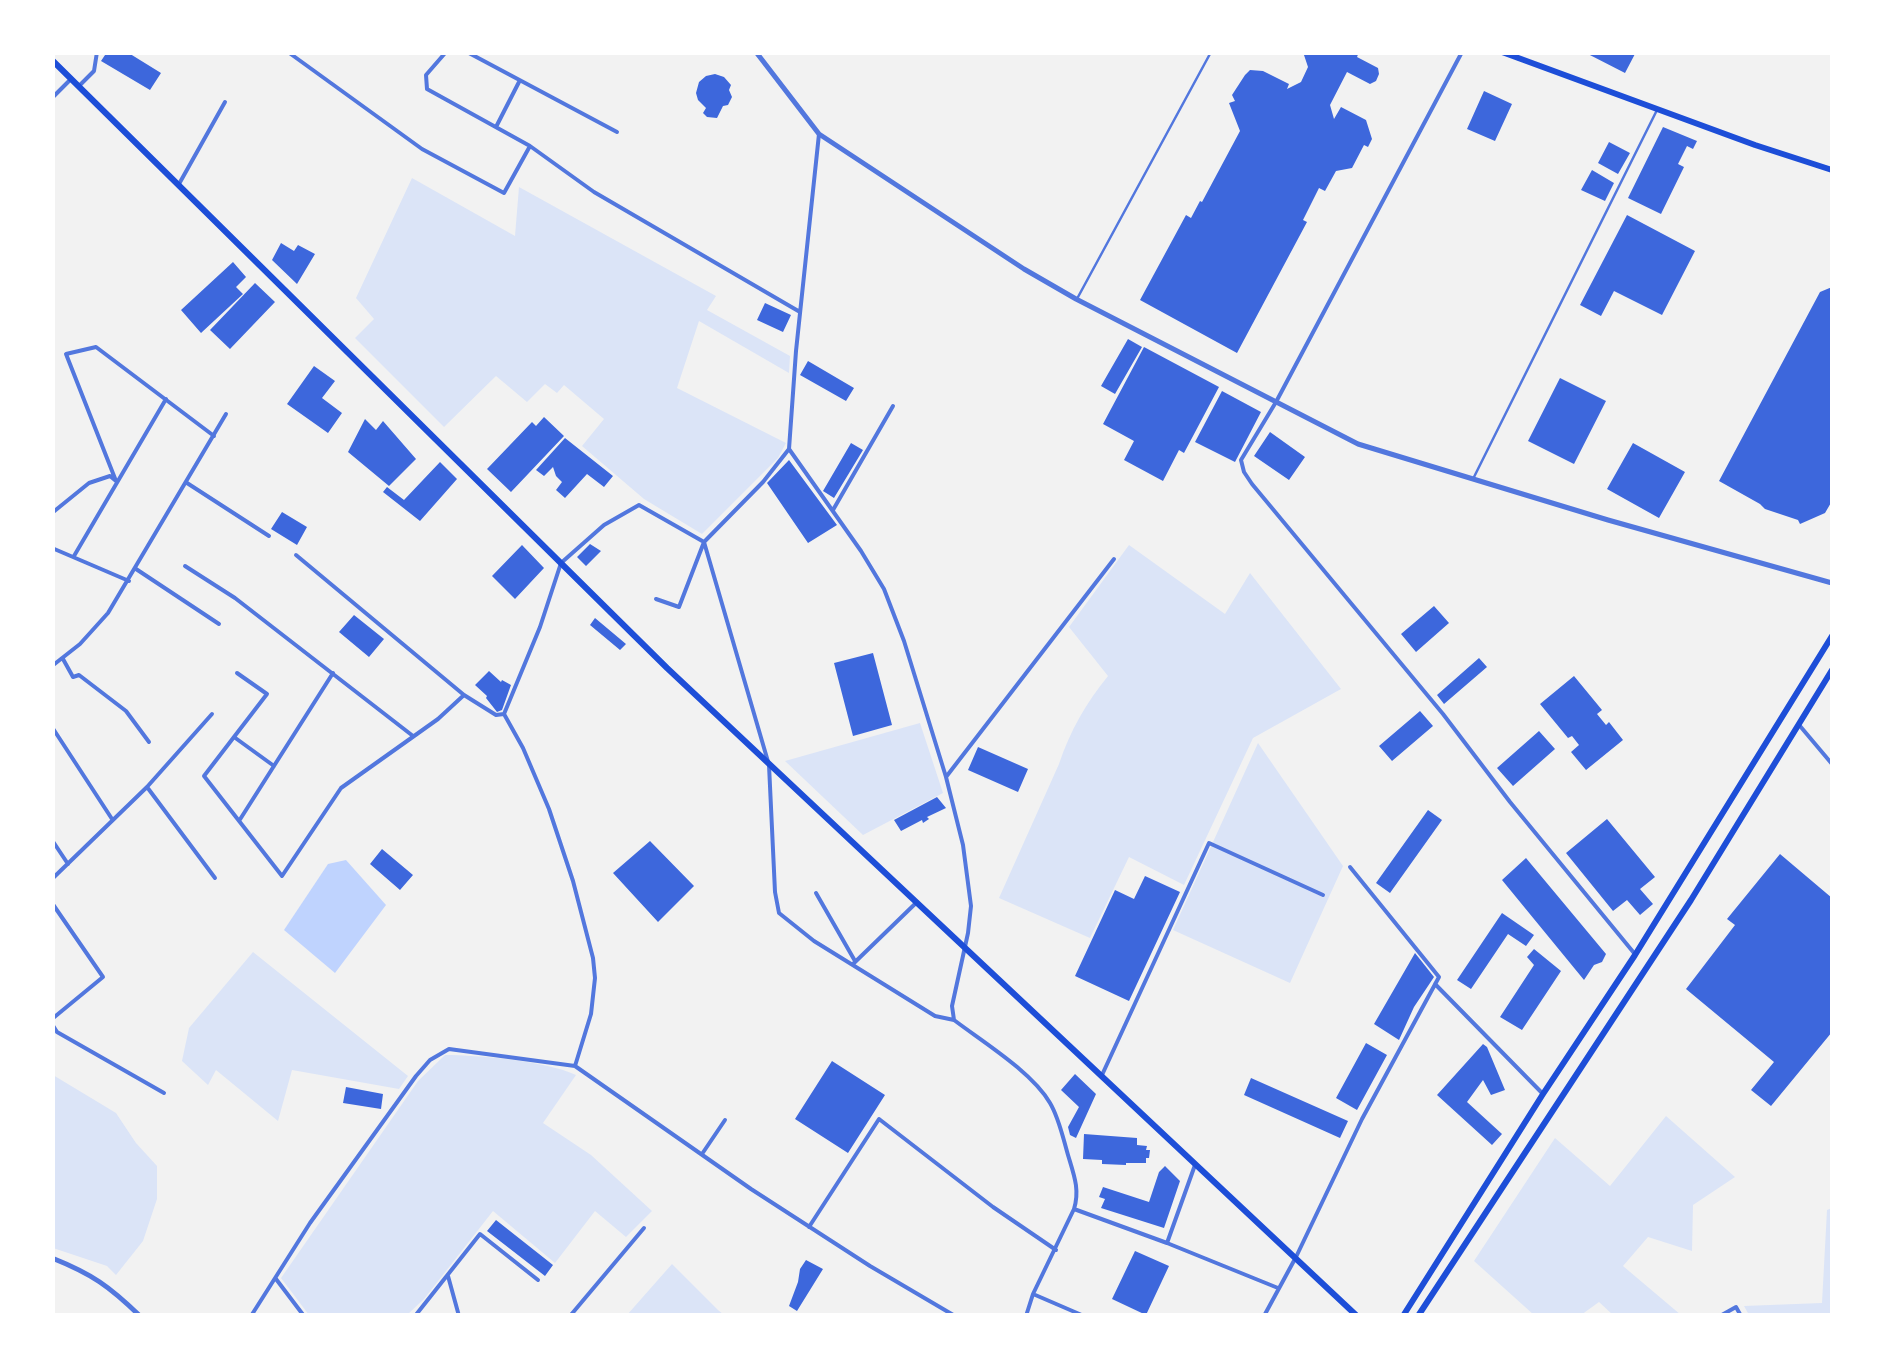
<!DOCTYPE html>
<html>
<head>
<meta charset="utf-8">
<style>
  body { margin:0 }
  #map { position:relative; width:1885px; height:1368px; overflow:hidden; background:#f2f2f2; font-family:Rubik,sans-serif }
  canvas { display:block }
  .frame { position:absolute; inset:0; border:55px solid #fff; pointer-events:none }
</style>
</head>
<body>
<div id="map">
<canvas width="1885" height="1368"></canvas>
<div class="frame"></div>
</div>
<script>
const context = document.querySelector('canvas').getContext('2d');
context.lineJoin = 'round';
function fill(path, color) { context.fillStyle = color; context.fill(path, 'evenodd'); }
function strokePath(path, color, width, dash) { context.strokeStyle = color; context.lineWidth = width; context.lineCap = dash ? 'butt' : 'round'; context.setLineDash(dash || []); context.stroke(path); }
fill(new Path2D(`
  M412 178 515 236 519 187 716 296 707 310 790 356 789 373 699 321 677 388 786 443 778 458 702 534 644 499 582 446 604 419 564 385 557 393 545 384 527 402 496 376 444 427 355 338 374 319 356 298Z
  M1129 545 1225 614 1250 573 1341 689 1253 738 1184 885 1129 857 1090 938 999 898 1059 764C1070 731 1086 703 1108 676L1069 627Z
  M920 723 943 793 863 835 785 761Z
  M1258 743 1343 866 1290 983 1173 930Z
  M253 952 408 1076 399 1089 292 1070 278 1121 216 1070 208 1085 182 1061 189 1028Z
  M445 1055C479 1055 546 1061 576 1075L543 1123 591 1155 652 1211 626 1237 595 1211 555 1263 493 1211 424 1299 407 1315H309L281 1278 418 1081Z
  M53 1075 116 1113 136 1143 157 1166V1199L143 1241 116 1275 107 1266 53 1248Z
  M1666 1116 1735 1177 1693 1205 1692 1251 1648 1237 1623 1266 1681 1315H1613L1599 1302 1581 1315H1534L1474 1261 1555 1138 1610 1186Z
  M1832 1208V1315H1749L1744 1306 1822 1303 1827 1210Z
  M672 1264 718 1310 724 1315H627Z`), '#dbe4f7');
fill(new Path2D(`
  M346 860 386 905 335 973 284 930 328 864Z`), '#bfd3fe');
fill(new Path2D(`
  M107 52H127L161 73 150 90 101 61Z
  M1303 52H1359L1357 57 1378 68 1379 74 1376 81 1370 84 1347 72 1330 105 1334 119 1341 107 1366 120 1372 139 1368 147 1364 145 1352 168 1336 171 1325 191 1319 188 1303 220 1307 222 1237 353 1140 300 1186 215 1191 218 1200 201 1202 202 1240 131 1229 103 1235 101 1232 95 1245 75 1250 70 1263 71 1289 84 1287 89 1301 82 1308 67Z
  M1584 52H1636L1625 73Z
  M715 74 724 77 731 85 729 90 732 97 728 105 723 106 717 118 707 117 703 113 706 108 698 100 696 93 699 82 706 76Z
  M1484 91 1512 104 1495 141 1467 129Z
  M1663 127 1697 141 1693 149 1687 146 1678 164 1684 167 1661 214 1628 198Z
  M1609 142 1630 153 1618 174 1598 163Z
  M1592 170 1614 183 1605 201 1581 190Z
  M1627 215 1695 251 1662 315 1614 291 1601 316 1580 305Z
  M281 243 294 251 298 245 315 254 297 284 272 260Z
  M233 262 246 277 236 287 243 294 201 333 181 310Z
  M255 283 275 302 230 349 210 330Z
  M1832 287V501L1825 513 1800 524 1798 520 1765 509 1760 504 1719 481 1820 292Z
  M765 303 791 315 783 332 757 320Z
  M1128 339 1142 347 1115 394 1101 386Z
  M1144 347 1219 387 1184 453 1179 450 1163 481 1124 460 1134 441 1103 424Z
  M808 361 854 388 846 401 800 375Z
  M314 366 335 381 322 398 342 413 328 433 287 404Z
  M1560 378 1606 401 1574 464 1528 441Z
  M1222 391 1261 412 1235 462 1195 442Z
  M544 417 564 436 511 492 487 469 532 422 536 426Z
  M365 419 376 430 383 421 416 459 389 486 348 452Z
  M1270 432 1305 457 1289 480 1254 456Z
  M565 438 613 476 604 487 587 474 565 498 556 490 562 482 556 476 553 467 544 476 536 470Z
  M851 443 863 450 834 498 823 491Z
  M1633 443 1685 472 1659 518 1607 489Z
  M789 460 837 525 808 543 767 483Z
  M440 462 457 479 420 521 383 492 387 487 404 500Z
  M282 512 307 527 297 545 271 529Z
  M590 544 601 551 586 566 577 557Z
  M522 545 544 568 515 599 492 576Z
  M1434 606 1449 623 1416 652 1401 634Z
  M354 615 384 639 369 657 339 632Z
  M595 618 626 644 620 650 590 625Z
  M873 653 892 725 853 736 834 663Z
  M1479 658 1487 667 1444 704 1437 695Z
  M489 671 501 682 502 680 511 685 502 710 497 712 486 698 487 696 475 685Z
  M1574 676 1602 710 1597 714 1606 725 1609 722 1623 740 1586 770 1571 752 1579 745 1572 736 1568 738 1540 704Z
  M1420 711 1433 726 1392 761 1379 746Z
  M1539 731 1555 749 1513 786 1497 768Z
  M978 747 1028 769 1018 792 968 770Z
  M937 797 946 808 927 817 929 819 923 823 922 820 901 831 894 820Z
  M1428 810 1442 820 1390 893 1376 883Z
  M1607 819 1655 877 1640 889 1653 904 1640 915 1627 900 1613 911 1566 853Z
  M650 841 694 886 658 922 613 873Z
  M382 849 413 875 400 890 370 864Z
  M1780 854 1832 898V1032L1771 1106 1751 1090 1774 1062 1686 989 1735 925 1727 919Z
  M1526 858 1606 954 1602 962 1594 965 1584 980 1502 880Z
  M1145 876 1180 892 1129 1001 1075 976 1115 890 1134 899Z
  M1502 913 1534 935 1526 946 1508 934 1471 989 1457 980Z
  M1534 949 1561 971 1522 1030 1500 1017 1534 965 1527 957Z
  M1415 953 1434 977 1414 1007 1399 1040 1374 1024Z
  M1366 1043 1387 1055 1357 1110 1336 1098Z
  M1483 1044 1487 1047 1505 1090 1491 1095 1483 1080 1467 1102 1502 1134 1492 1145 1437 1095Z
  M832 1061 885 1095 848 1153 795 1119Z
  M1075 1074 1096 1094 1076 1138 1070 1135 1068 1127 1079 1107 1061 1090Z
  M1251 1078 1348 1121 1340 1138 1244 1095Z
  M346 1087 383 1094 381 1109 343 1103Z
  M1084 1134 1137 1138V1145L1147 1146 1146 1150H1150L1149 1158H1146V1163H1126V1165L1102 1164V1160L1083 1159Z
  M1165 1166 1180 1181 1164 1228 1101 1208 1105 1199 1099 1197 1103 1187 1149 1202 1159 1172Z
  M496 1220 553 1265 545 1276 487 1231Z
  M1135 1251 1169 1266 1146 1315 1112 1299Z
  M806 1260 823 1269 797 1311 789 1306 798 1282 800 1269Z`), '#3d67dc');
strokePath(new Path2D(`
  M1078 297 1211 52
  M1473 479 1657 110`), '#5277de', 2.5);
strokePath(new Path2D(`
  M288 52 422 149 504 193 530 146
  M446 52 426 75 427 89 530 146 594 192 800 312
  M467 52 617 132
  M1462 52 1276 402 1241 460 1244 472 1252 484 1443 714 1510 802 1634 953
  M79 86 94 71 97 52
  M52 98 71 79
  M496 127 519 82
  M179 184 225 102
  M789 449 861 551 884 589 904 641 946 777 963 845 971 906 968 933 952 1006 954 1020C983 1042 1032 1072 1050 1103 1059 1118 1063 1138 1068 1155 1074 1175 1080 1190 1074 1209L1033 1294 1026 1316
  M116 481 66 354 96 347 214 436
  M187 483 269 536
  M833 510 893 406
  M52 513 89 483 110 476 116 481
  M52 548 129 581
  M296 555 464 695 496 715 504 714
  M74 556 166 399
  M185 566 235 598 413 736
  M136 569 219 624
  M656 599 679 607 704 542 769 765 775 892 779 913 814 941 935 1016 954 1020
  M63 659 73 677 79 675 126 711 149 742
  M52 666 80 644 108 613 226 414
  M237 673 267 694 204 776 282 876 341 788 438 719 464 695
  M1800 726 1832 764
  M52 727 112 819
  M234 737 274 766
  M946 777 1114 559
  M147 787 215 878
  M239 821 333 673
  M52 840 68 864
  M52 879 147 787 212 714
  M816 893 855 961
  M52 903 103 977 52 1019
  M853 964 917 902
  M1435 984 1543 1094
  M52 1024 57 1032 164 1093
  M575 1066 591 1014 595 978 593 958 573 881 549 809 523 748 504 714 540 627 561 563 604 525 639 505 704 542 763 482 789 449 796 351 819 134
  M1102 1075 1209 843 1323 895
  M702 1154 725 1120
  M1074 1209 1167 1243 1278 1288
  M809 1227 879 1119 993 1207 1056 1250
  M1167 1243 1195 1165
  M448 1276 459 1316
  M276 1279 304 1316
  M1033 1294 1084 1316
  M251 1316 310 1223 416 1076 430 1060 449 1049 575 1066 751 1189 870 1266 955 1316
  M415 1316 480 1234 538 1280
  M570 1316 644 1228
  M1264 1316 1296 1257 1362 1119 1439 977 1350 867
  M1720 1316 1736 1307 1741 1316`), '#5277de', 4);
strokePath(new Path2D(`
  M756 52 819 134 1024 269 1076 299 1358 444 1608 520 1832 583
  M52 1258C92 1274 109 1286 140 1316`), '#5277de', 5);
strokePath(new Path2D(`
  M1502 52 1755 145 1832 170
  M52 60 667 668 1357 1316
  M1403 1316 1543 1094 1635 955 1832 636
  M1418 1316 1691 900 1832 670`), '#1d4ed8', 6);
</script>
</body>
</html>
